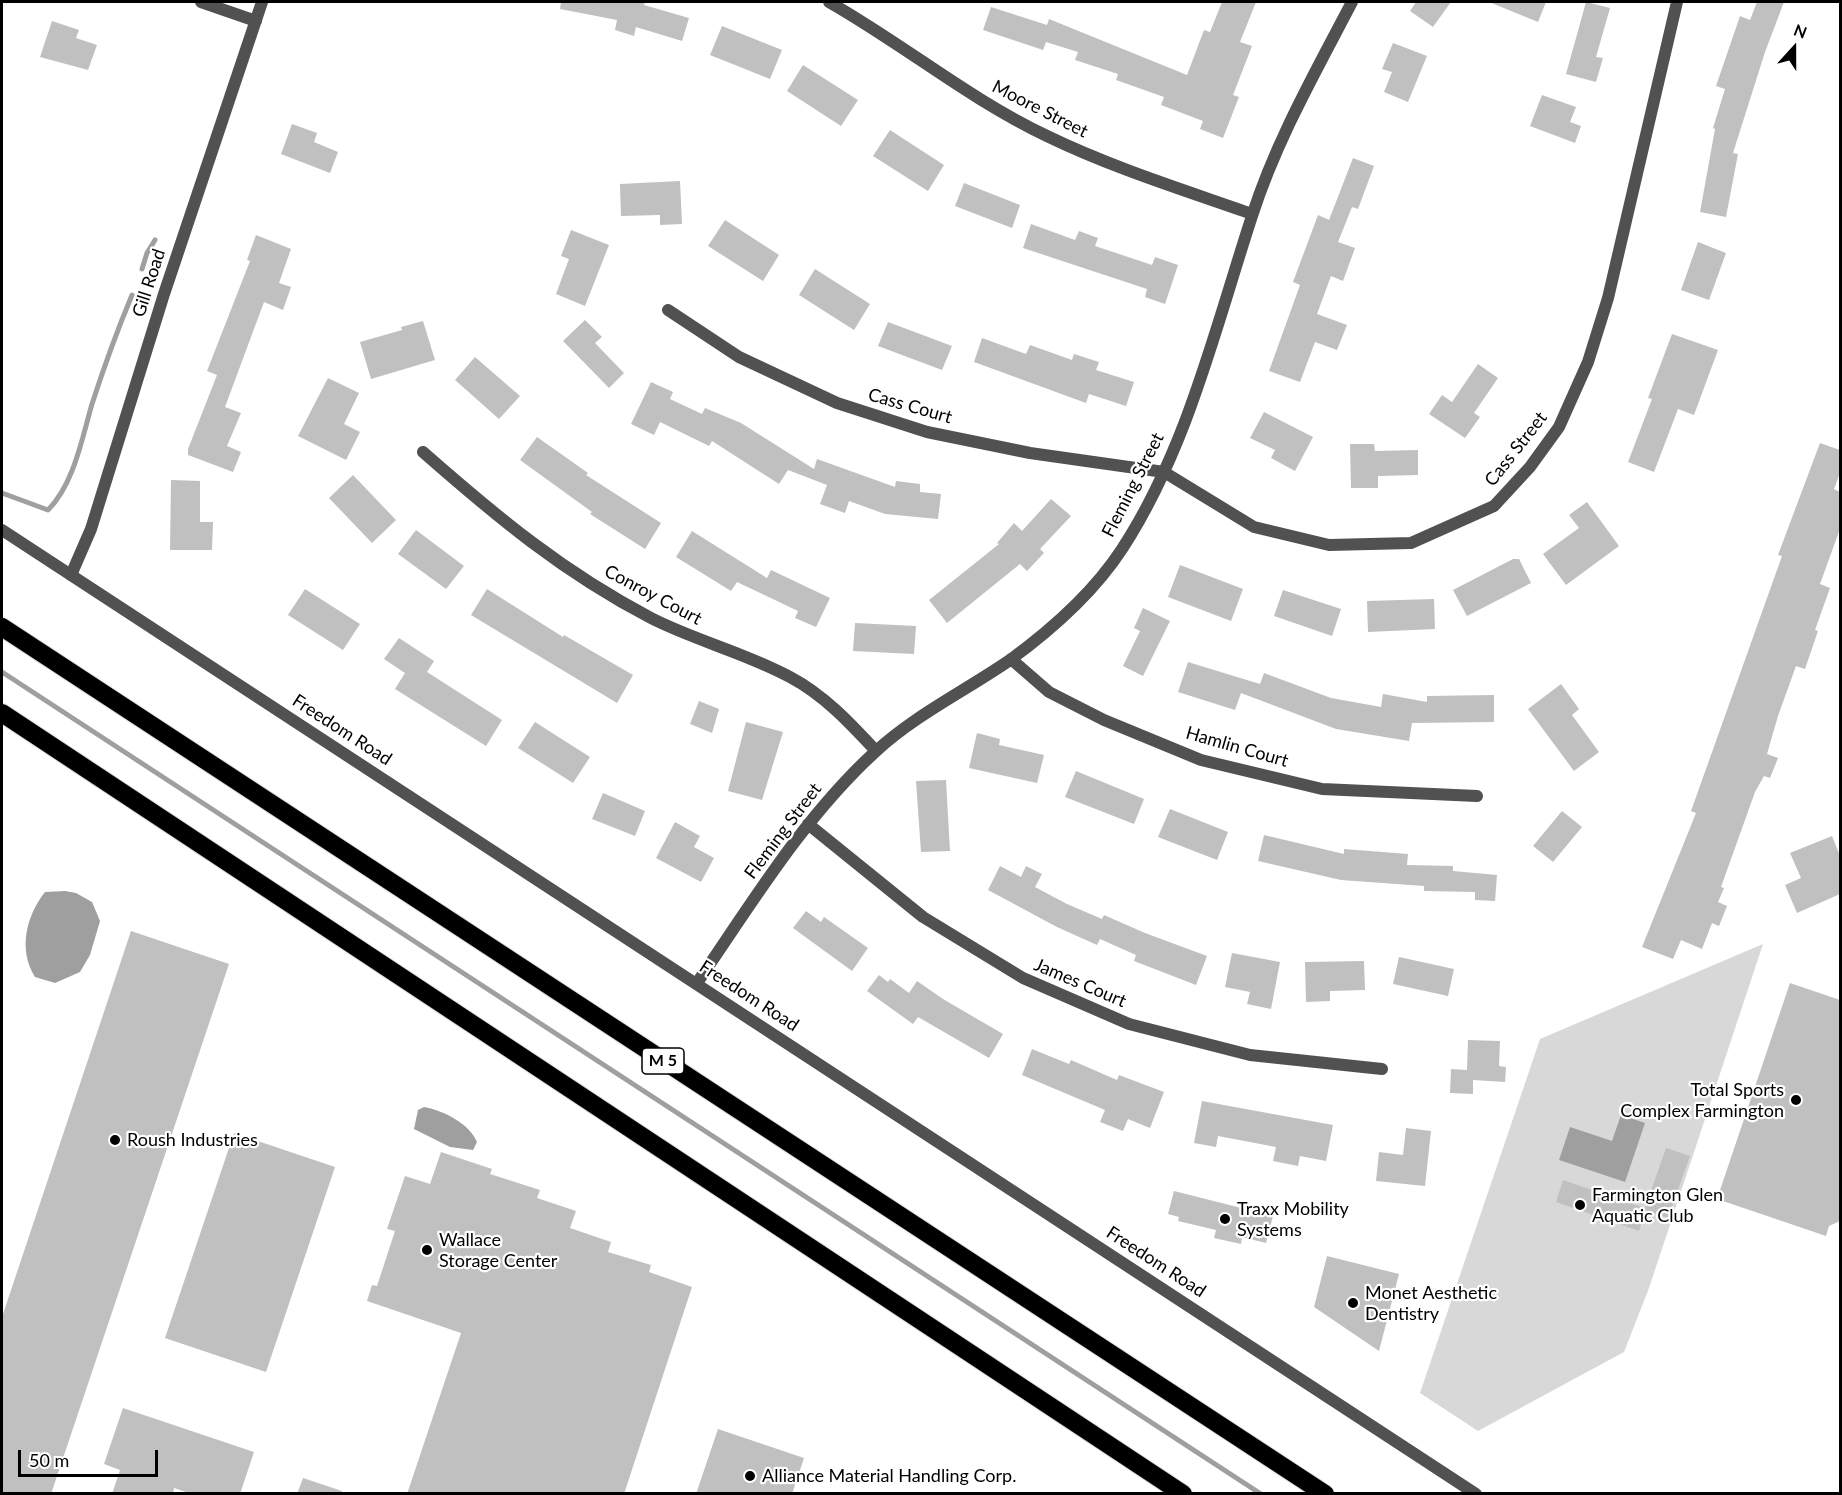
<!DOCTYPE html>
<html>
<head>
<meta charset="utf-8">
<style>
  body { margin:0 }
  #map { position:relative; width:1842px; height:1495px; overflow:hidden; background:#fff; font-family:Lato,sans-serif }
  canvas { display:block }
  .frame { position:absolute; inset:0; border:3px solid #000; pointer-events:none }
  .north { position:absolute; left:1764px; top:18px; width:60px; height:60px; -webkit-text-stroke:4px #fff; paint-order:stroke; rotate:21deg; font-size:16px; font-weight:700; line-height:24px; text-align:center; color:#000 }
  .north::after { content:''; display:block; margin:auto; width:21px; height:27px; background:#000; clip-path:polygon(50% 0,100% 100%,50% 72%,0 100%) }
  .scale { position:absolute; left:18px; top:1450px; width:140px; height:27px; box-sizing:border-box; border:3px solid #000; border-top:0; padding-left:8px; font-size:18px; line-height:21px; white-space:nowrap; color:#000; -webkit-text-stroke:4px #fff; paint-order:stroke }
</style>
</head>
<body>
<div id="map">
<canvas width="1842" height="1495"></canvas>
<div class="frame"></div>
<div class="north">N</div>
<div class="scale">50 m</div>
</div>
<script>
const context = document.querySelector('canvas').getContext('2d');
context.lineJoin = 'round';
function fill(path, color) { context.fillStyle = color; context.fill(path, 'evenodd'); }
function strokePath(path, color, width, dash) { context.strokeStyle = color; context.lineWidth = width; context.lineCap = dash ? 'butt' : 'round'; context.setLineDash(dash || []); context.stroke(path); }
function label(font, color, halo, rows, align = 'center') {
  context.font = font + ' Lato,sans-serif'; context.lineWidth = 4.5; context.setLineDash([]); context.textBaseline = 'middle'; context.strokeStyle = halo; context.fillStyle = color; for (const [text, x, y, turn = 0] of rows) {
    context.save(); context.translate(x, y); context.rotate((+turn || 0) * Math.PI / 180); context.textAlign = isNaN(turn) ? turn : align; if (halo) context.strokeText(text, 0, 0); context.fillText(text, 0, 0); context.restore();
  }
}
fill(new Path2D(`
  M1763 944 1649 1288 1624 1352 1478 1431 1420 1393 1540 1039Z`), '#d8d8d8');
fill(new Path2D(`
  M65 891 76 893 92 902 100 921 90 955 80 972 55 983 35 977C18 950 26 916 45 892Z
  M424 1107C444 1111 469 1123 477 1142L473 1150 450 1147 414 1129 418 1110Z
  M1621 1115 1645 1123 1625 1182 1559 1160 1570 1127 1612 1141Z`), '#9f9f9f');
strokePath(new Path2D(`
  M142 269 147 253 155 240
  M2 493 48 510C74 484 82 438 92 404 104 367 117 331 132 295
  M2 672 1261 1494`), '#9f9f9f', 5);
fill(new Path2D(`
  M561 2H645L644 5 689 18 682 41 636 27 634 36 615 30 617 20 560 9Z
  M1222 2H1256L1240 42 1252 46 1233 95 1239 97 1223 138 1200 129 1203 121 1161 105 1164 97 1116 80 1118 74 1075 60 1078 52 1046 42 1043 50 983 30 991 7 1047 25 1049 19 1187 75 1204 30 1210 32Z
  M1416 2H1451L1433 27 1410 11Z
  M1489 2H1546L1538 22Z
  M1586 2 1610 8 1596 57 1603 58 1596 82 1566 74Z
  M1757 2H1784L1765 52 1733 153 1738 154 1726 217 1700 212 1715 129 1713 128 1725 89 1716 86 1740 16 1750 20Z
  M52 21 79 30 76 38 97 45 88 70 40 57Z
  M722 26 782 50 770 79 710 55Z
  M1393 43 1427 56 1408 102 1384 92 1392 72 1382 69Z
  M803 65 858 100 841 126 787 91Z
  M1542 95 1576 107 1570 122 1581 126 1575 143 1530 126Z
  M292 124 317 133 314 142 338 152 330 173 281 154Z
  M890 130 944 165 928 191 873 156Z
  M1353 158 1374 166 1358 209 1352 207 1338 242 1355 248 1343 281 1331 276 1317 314 1347 325 1337 350 1315 342 1300 382 1269 371 1300 285 1293 282 1318 215 1329 220Z
  M680 181 682 224 660 225V215L621 216 620 184Z
  M964 183 1020 205 1012 228 955 206Z
  M725 220 779 255 763 281 708 246Z
  M1031 224 1075 240 1079 231 1098 238 1095 246 1152 265 1155 257 1178 265 1165 304 1145 297 1147 289 1023 248Z
  M571 230 609 245 585 306 556 294 569 259 561 256Z
  M256 235 291 249 279 283 291 287 283 310 264 302 225 407 241 413 227 446 241 452 233 472 188 455V449L217 375 207 371 250 261 247 260Z
  M1698 242 1726 253 1709 300 1681 290Z
  M815 269 870 304 854 330 799 295Z
  M585 320 602 337 595 343 624 373 609 388 563 341Z
  M423 321 435 360 371 379 360 342 402 330 401 327Z
  M888 322 952 346 942 370 878 346Z
  M1672 334 1718 350 1694 415 1678 409 1654 472 1628 462 1652 399 1648 398Z
  M982 338 1026 354 1030 345 1072 360 1074 354 1099 362 1096 370 1134 382 1126 406 1089 394 1086 403 974 362Z
  M475 357 520 396 499 419 455 380Z
  M1478 364 1498 378 1474 413 1480 417 1465 438 1429 414 1442 395 1452 402Z
  M328 378 359 393 344 424 360 432 346 460 298 436Z
  M651 382 673 392 670 399 702 414 705 408 741 423 814 469 817 459 895 487 896 481 920 484V492L941 494 938 519 885 514 849 501 845 513 820 504 827 485 788 470 779 484 712 441 709 446 660 422 654 435 631 424Z
  M1264 412 1313 437 1295 471 1271 458 1275 450 1250 438Z
  M537 437 588 473 586 475 661 523 645 549 590 514 592 512 520 460Z
  M1820 443 1840 450V473L1834 489 1840 492V529L1820 584 1830 588 1815 630 1818 631 1805 669 1796 666 1778 716 1767 754 1778 758 1770 778 1764 776 1755 792 1721 887 1724 888 1718 902 1727 906 1719 926 1712 923 1702 949 1681 940 1673 959 1642 947 1696 813 1691 811 1782 556 1778 555Z
  M1350 444H1374L1375 451 1418 450V475L1378 476V488H1351Z
  M353 475 396 520 372 543 329 498Z
  M171 480 200 481V522H213L212 550H170Z
  M1051 499 1071 516 1040 549 1044 553 1027 571 1020 564 947 623 929 600 999 544 997 543 1014 523 1022 531Z
  M1587 502 1619 546 1566 585 1543 554 1579 528 1569 515Z
  M416 530 464 566 446 589 398 554Z
  M692 531 767 578 771 570 830 598 816 627 795 618 798 611 737 582 731 591 676 557Z
  M1513 559H1519L1531 583 1467 616 1453 590Z
  M1180 565 1243 589 1231 621 1168 597Z
  M305 589 360 624 343 650 288 615Z
  M487 589 563 637 564 635 633 675 617 703 471 615Z
  M1283 590 1341 609 1332 636 1274 616Z
  M1434 599 1435 629 1368 632 1367 601Z
  M1143 608 1170 621 1143 676 1123 666 1140 631 1134 628Z
  M855 623 916 626 914 654 853 651Z
  M399 638 434 661 427 672 502 720 486 746 395 689 405 673 384 659Z
  M1188 662 1260 684 1264 673 1331 698 1381 707 1383 694 1427 702V696L1494 695V722L1412 723 1409 741 1336 729 1241 693 1235 710 1178 692Z
  M1561 684 1579 709 1572 715 1599 752 1574 771 1528 709Z
  M699 701 719 709 712 733 690 724Z
  M535 722 590 757 573 783 518 748Z
  M746 722 783 732 762 800 728 791Z
  M977 733 1000 739 999 745 1044 755 1037 783 969 768Z
  M1076 771 1144 799 1134 824 1065 797Z
  M946 780 950 851 921 852 916 781Z
  M603 793 645 811 635 836 592 819Z
  M1170 809 1228 832 1217 860 1158 837Z
  M1562 811 1582 827 1553 862 1533 846Z
  M675 822 700 836 694 847 714 858 701 882 656 858Z
  M1264 835 1344 854V849L1408 854 1407 865 1453 866V871L1497 875 1495 901 1475 900V892L1424 891V886L1341 880 1258 861Z
  M1832 836 1840 856V894L1797 913 1785 885 1801 878 1790 853Z
  M1000 866 1021 877 1026 866 1042 874 1035 887 1067 904 1102 919 1104 915 1145 933 1207 956 1196 985 1134 961 1136 955 1100 939 1097 945 1057 927 988 890Z
  M806 911 821 922 824 917 868 948 852 971 793 928Z
  M131 931 229 964 51 1494H2V1317Z
  M1232 953 1280 962 1271 1009 1247 1004 1250 992 1225 987Z
  M1399 957 1454 969 1448 996 1393 984Z
  M1364 961 1365 990 1330 991V1001L1306 1002 1305 962Z
  M879 975 888 982 890 979 909 993 917 981 943 999 1003 1034 989 1058 918 1017 913 1024 867 991Z
  M1790 983 1840 1000V1221L1829 1226 1826 1236 1717 1199Z
  M1468 1040 1500 1041 1499 1066 1506 1067 1505 1082 1473 1080V1094L1450 1093 1451 1069 1467 1070Z
  M1032 1049 1069 1064 1071 1060 1117 1080 1119 1075 1164 1092 1150 1128 1128 1119 1123 1131 1100 1122 1105 1110 1022 1075Z
  M1202 1101 1333 1125 1326 1161 1300 1156 1298 1166 1273 1161 1276 1147 1218 1136 1216 1147 1194 1143Z
  M1406 1128 1431 1131 1425 1186 1376 1181 1379 1152 1403 1155Z
  M234 1133 335 1167 266 1372 165 1338Z
  M1666 1148 1690 1156 1668 1218 1646 1210 1639 1231 1556 1202 1563 1180 1645 1208Z
  M441 1152 492 1169 490 1174 540 1190 537 1198 576 1211 570 1228 611 1242 608 1252 651 1265 649 1272 692 1287 624 1494H407L461 1333 367 1301 372 1285 377 1286 395 1231 387 1229 405 1176 430 1184Z
  M1174 1191 1273 1216 1266 1243 1242 1237 1241 1244 1214 1238 1216 1230 1178 1221 1179 1217 1168 1214Z
  M1327 1256 1399 1274 1379 1351 1314 1307Z
  M123 1408 254 1452 240 1494H192L174 1488 173 1494H112L120 1470 104 1464Z
  M718 1429 804 1458 792 1494H696Z
  M303 1478 342 1491 341 1494H297Z`), '#c0c0c0');
const motorway = new Path2D(`
  M2 627 1325 1494
  M2 713 1183 1494`);
strokePath(motorway, '#dbdbdb', 20);
strokePath(new Path2D(`
  M201 2 256 21
  M829 2C903 44 969 99 1047 136 1113 168 1184 190 1252 214
  M668 310 739 357 837 403 927 432 1030 453 1164 472 1254 527 1329 545 1411 543 1494 506 1530 467 1559 427 1588 362 1608 298 1677 2
  M423 452C497 517 563 572 651 618 696 641 746 653 790 677 824 695 850 723 876 751
  M71 575 91 529 164 294 262 2
  M1011 659 1049 692 1104 720 1201 760 1322 789 1477 796
  M808 824 923 917 1023 978 1129 1024 1250 1055 1382 1069
  M697 983C752 903 803 818 875 752 915 715 965 691 1010 660 1051 630 1094 592 1122 549 1187 449 1215 329 1252 216 1276 141 1316 71 1352 2`), '#515151', 12);
strokePath(new Path2D(`
  M2 530 1476 1494`), '#515151', 12);
strokePath(motorway, '#000', 18);
for (const [x, y, r, color] of [
  [1796,1100,6,"#000"],
  [115,1140,6,"#000"],
  [1580,1205,6,"#000"],
  [1225,1219,6,"#000"],
  [427,1250,6,"#000"],
  [1353,1303,6,"#000"],
  [750,1476,6,"#000"]
]) { const dot = new Path2D(); dot.arc(x, y, r, 0, 2 * Math.PI); context.fillStyle = color; context.fill(dot); strokePath(dot, '#fff', 2); }
for (const [x, y, w] of [
  [663,1061,42]
]) { const box = new Path2D(); box.roundRect(x - w / 2, y - 13, w, 26, 4.5); context.fillStyle = '#fff'; context.fill(box); strokePath(box, '#000', 1.5); }
label('bold 16px', '#000', null, [
  ["M 5",663,1061]
]);
label('18px', '#000', '#fff', [
  ["Moore Street",1040,109,27],
  ["Gill Road",149,283,-72],
  ["Cass Court",910,406,16],
  ["Cass Street",1516,449,-52],
  ["Fleming Street",1133,485,-63],
  ["Conroy Court",653,595,28],
  ["Freedom Road",342,730,33],
  ["Hamlin Court",1237,747,16],
  ["Fleming Street",783,831,-53],
  ["James Court",1080,983,23],
  ["Freedom Road",749,996,33],
  ["Freedom Road",1156,1262,33]
]);
label('18px', '#000', '#fff', [
  ["Total Sports",1784,1090,"right"],
  ["Complex Farmington",1784,1111,"right"],
  ["Roush Industries",127,1140],
  ["Farmington Glen",1592,1195],
  ["Aquatic Club",1592,1216],
  ["Traxx Mobility",1237,1209],
  ["Systems",1237,1230],
  ["Wallace",439,1240],
  ["Storage Center",439,1261],
  ["Monet Aesthetic",1365,1293],
  ["Dentistry",1365,1314],
  ["Alliance Material Handling Corp.",762,1476]
], 'left');
</script>
</body>
</html>
